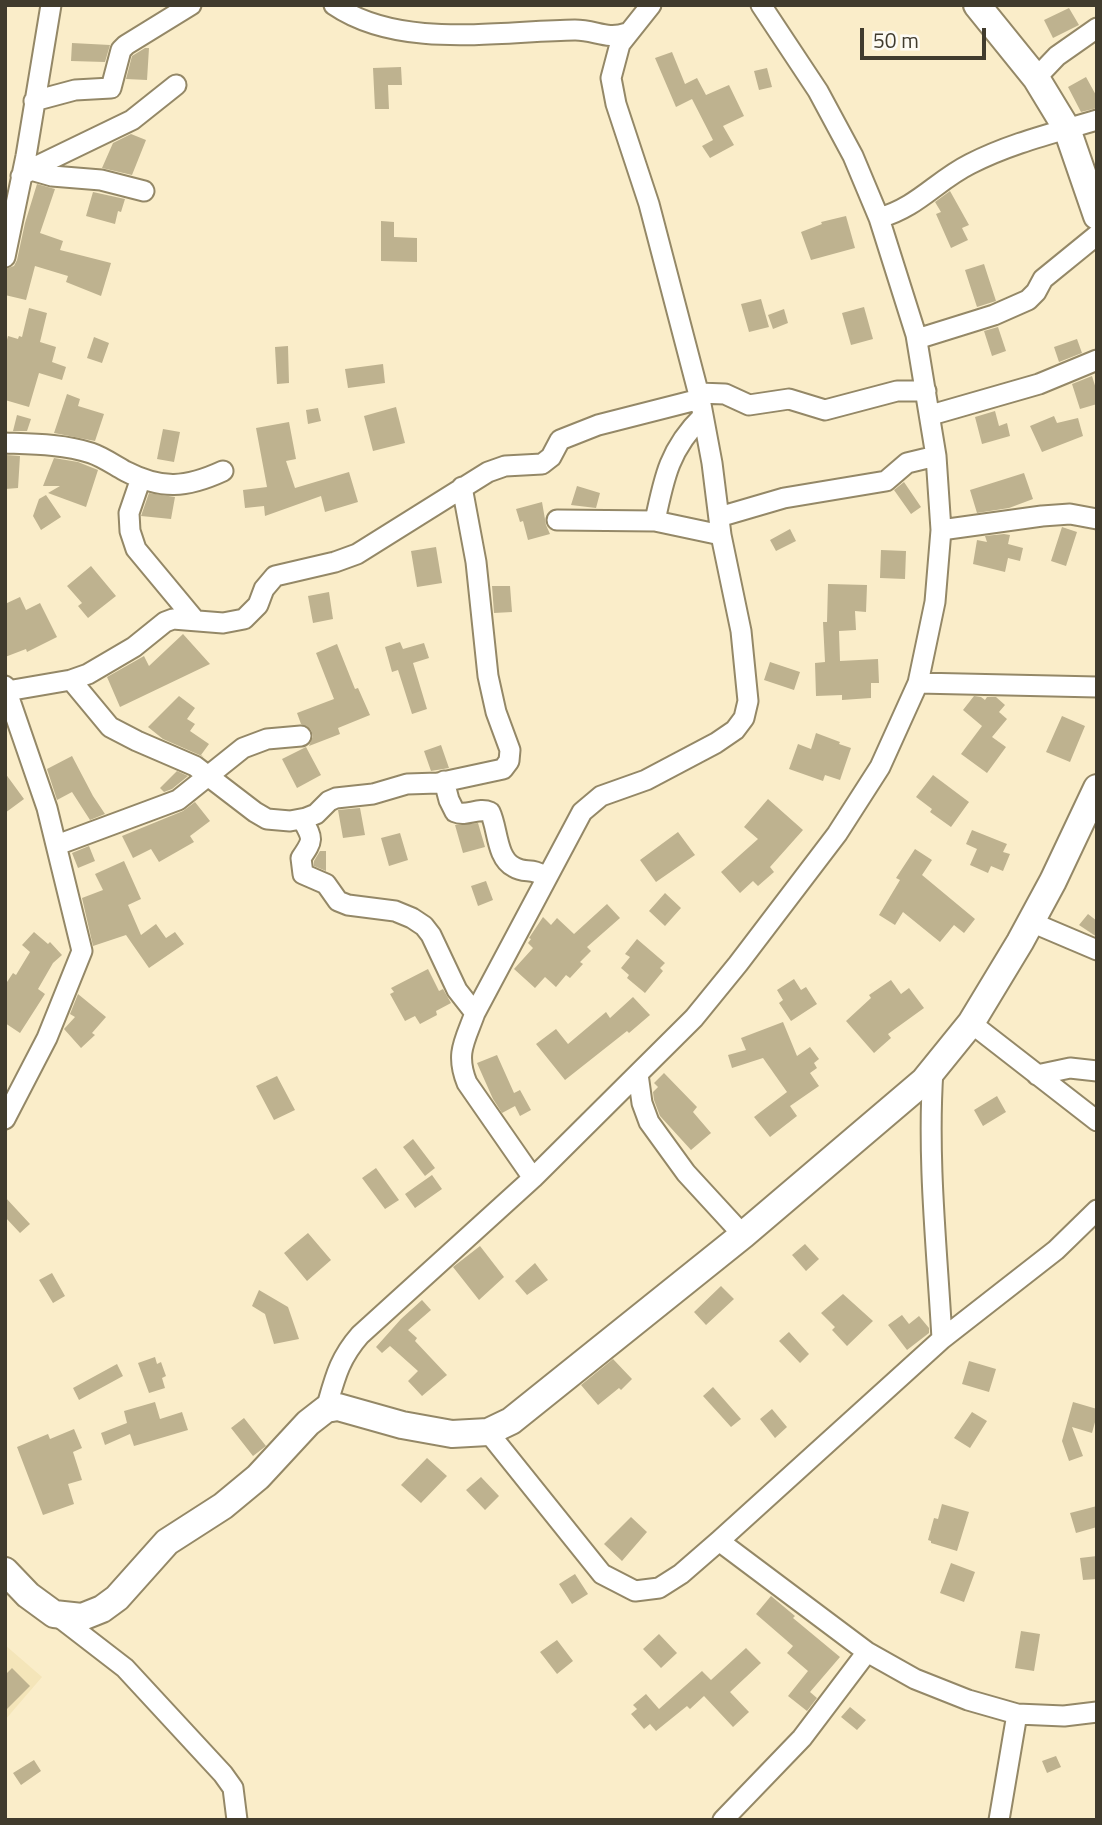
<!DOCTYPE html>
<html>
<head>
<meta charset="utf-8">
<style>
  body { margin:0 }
  #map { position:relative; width:1102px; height:1825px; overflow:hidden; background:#faedc9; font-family:"Titillium Web",sans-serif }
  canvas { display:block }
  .frame { position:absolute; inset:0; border:7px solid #403b2d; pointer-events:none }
  .scale { position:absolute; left:860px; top:28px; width:126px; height:32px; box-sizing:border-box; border:4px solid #403b2d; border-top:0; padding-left:9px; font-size:21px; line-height:24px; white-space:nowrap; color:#403b2d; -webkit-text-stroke:5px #fdfbf4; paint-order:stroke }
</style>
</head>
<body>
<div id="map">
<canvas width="1102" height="1825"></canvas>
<div class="frame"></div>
<div class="scale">50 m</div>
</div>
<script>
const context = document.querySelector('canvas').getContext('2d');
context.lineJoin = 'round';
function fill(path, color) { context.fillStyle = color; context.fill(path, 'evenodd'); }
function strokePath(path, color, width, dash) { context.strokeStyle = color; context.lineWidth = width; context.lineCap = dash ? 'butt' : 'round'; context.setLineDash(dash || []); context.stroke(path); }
fill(new Path2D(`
  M5 1645 42 1677 5 1720Z`), '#f4e5b9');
fill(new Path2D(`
  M1069 8 1079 25 1053 38 1044 20Z
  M72 43 110 45 105 62 71 61Z
  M145 48H149L147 80 126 79 132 56Z
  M672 52 685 84 697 78 706 95 729 85 744 116 723 126 734 145 710 158 702 146 713 140 692 99 676 107 655 58Z
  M401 67 402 85H388L389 109H375L373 68Z
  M767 68 772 87 759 90 754 71Z
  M1086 77 1097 97V108L1081 112 1068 87Z
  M131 134 146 140 132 175 102 168 113 143Z
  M37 184 55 189 40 233 63 241 60 250 111 263 101 296 66 282 68 276 35 266 26 300 5 295V269L14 266 17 260 25 223Z
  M950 191 969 225 962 228 968 240 951 248 936 214 941 212 935 202Z
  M93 192 125 199 121 212 118 211 115 224 86 216Z
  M846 216 855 248 811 260 801 232 822 224 821 222Z
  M381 221 394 222V237L417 238V262L381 261Z
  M984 264 996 301 977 307 965 270Z
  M761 299 769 327 749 332 741 304Z
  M864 307 873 339 851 345 842 313Z
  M29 308 47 313 40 342 56 347 52 362 66 367 62 380 39 373 29 407 5 400V347L8 336 18 339 19 336 22 337Z
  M784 309 788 323 773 329 768 315Z
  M998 327 1006 351 992 356 984 331Z
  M94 337 109 343 102 363 87 358Z
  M1077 339 1082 353 1059 362 1054 347Z
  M288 346 289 383 277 384 275 347Z
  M383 364 385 383 348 388 345 369Z
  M1092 376 1097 392V404L1080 409 1072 384Z
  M67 394 80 399 78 406 104 414 95 441 54 433Z
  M396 407 405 443 373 451 364 416Z
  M318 408 321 421 308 424 306 410Z
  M995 411 999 426 1007 423 1010 436 982 444 975 417Z
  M17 415 31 419 27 431H13Z
  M1054 416 1057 423 1078 418 1083 436 1042 452 1030 426Z
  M289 422 296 459 286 461 295 488 349 472 358 502 325 512 321 496 265 516 264 506 245 508 243 490 267 487 256 428Z
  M163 429 180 432 174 462 157 459Z
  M6 455 20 456 18 488 5 489Z
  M54 458 78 462 98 470 86 507 48 493 60 486H43Z
  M1024 473 1033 499 1009 508 977 513 970 490Z
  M904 482 921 507 911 514 894 490Z
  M577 486 600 493 596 508 571 505Z
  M149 493 175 497 171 519 141 516Z
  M46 495 61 517 41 530 33 516 39 499Z
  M542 502 546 525 550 534 528 540 523 521 520 522 516 509Z
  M1062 527 1077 532 1066 566 1051 561Z
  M790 529 796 541 776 551 770 540Z
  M1004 534 1010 535 1008 544 1023 548 1020 561 1008 558 1005 572 973 564 977 540 987 542 985 536Z
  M436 547 442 583 417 587 411 551Z
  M881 550 906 551 905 579 880 578Z
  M91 566 116 596 88 618 78 606 82 603 67 586Z
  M828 584 867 585 866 612 855 611 856 630 839 631 840 661 878 659 879 683H871V698L842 700V695L816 696 815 663 825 662 823 622H827Z
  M492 586H510L512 612 494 613Z
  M329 592 333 619 313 623 308 596Z
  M20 597 26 610 40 603 57 637 27 652 26 649 5 657V604Z
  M183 634 210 664 120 707 107 677 144 656 149 666Z
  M400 642 403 649 424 643 429 658 413 663 427 709 412 714 398 670 392 672 385 647Z
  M337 644 355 689 358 688 370 715 338 728 340 734 309 746 313 736 311 730 301 724 297 713 334 699 316 653Z
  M770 662 800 672 794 690 764 680Z
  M179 696 195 708 187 719 195 724 190 731 209 744 201 755 204 757 163 739 148 727Z
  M974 696 981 697 985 700 987 697H996L1005 705 999 712 1007 719 992 737 1006 747 987 773 961 754 982 726 963 710Z
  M1062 716 1085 726 1070 762 1046 752Z
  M816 733 840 742 839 744 851 748 840 780 825 775 823 781 789 769 798 744 811 749Z
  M441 745 449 768 431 771 424 751Z
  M306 747 321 775 297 788 282 759Z
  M72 756 93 796 105 814 90 820 72 792 57 800 47 769Z
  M177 771 188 776 172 789 164 792 160 788Z
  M5 773 24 799 5 813Z
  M933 775 969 802 951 827 930 812 932 809 916 797Z
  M768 799 803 830 770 867 774 872 758 886 753 881 740 893 721 872 758 839 744 827Z
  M195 802 210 821 190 836 194 842 159 862 151 849 133 858 122 836 183 811Z
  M360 808 365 835 343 838 338 810Z
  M478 823 485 847 463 853 455 825Z
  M972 830 1007 844 1003 852 1010 854 1003 871 991 866 988 873 970 865 977 849 966 844Z
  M678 832 695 855 656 882 640 860Z
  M400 833 408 860 389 866 381 838Z
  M89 846 95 861 78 868 72 853Z
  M915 849 932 860 922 875 975 919 964 933 954 925 940 942 903 912 895 925 879 915 900 880 896 878Z
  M320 851H326V871L314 866V861Z
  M124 861 141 899 128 905 141 935 156 924 166 938 175 932 184 944 149 968 126 935 93 946 82 898 103 890 95 874Z
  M486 881 493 900 478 906 471 886Z
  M665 893 681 908 665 926 649 911Z
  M607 904 620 918 587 947 591 951 580 962 583 964 570 978 566 975 556 987 545 977 535 988 514 969 533 948 528 943 531 939 529 938 543 917 551 925 557 918 574 934Z
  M1088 914 1097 921V937L1079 925Z
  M34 932 48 944 50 942 62 955 53 963 38 989 45 994 20 1033 5 1023V985L13 973 16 975 30 952 22 945Z
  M637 939 665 963 660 968 663 971 645 993 627 978 629 975 621 968 630 957 625 954Z
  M428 969 439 991 443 989 451 1003 436 1011 437 1015 420 1024 415 1016 405 1021 390 994 394 992 391 988Z
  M794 979 801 990 806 987 817 1004 791 1021 779 1003 783 1000 777 990Z
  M891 980 901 994 909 988 924 1008 888 1034 891 1038 874 1053 846 1021 871 998 869 995Z
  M78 994 106 1017 92 1033 95 1035 81 1048 64 1029 75 1017 70 1014Z
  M633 997 650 1015 629 1033 627 1031 565 1080 536 1044 556 1029 568 1044 606 1012 610 1018Z
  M783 1022 797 1056 810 1047 819 1059 814 1063 817 1068 810 1073 819 1086 790 1106 797 1116 770 1137 754 1117 787 1092 763 1058 732 1068 728 1055 746 1050 741 1038Z
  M497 1055 514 1093 520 1090 531 1110 520 1116 515 1106 502 1113 493 1099 477 1063Z
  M664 1073 697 1107 693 1112 711 1133 691 1150 660 1116 654 1100 653 1092 658 1087 654 1083Z
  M277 1076 295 1110 274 1120 256 1086Z
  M997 1096 1006 1112 983 1126 974 1110Z
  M413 1139 435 1168 425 1176 403 1147Z
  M376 1168 399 1200 385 1209 362 1178Z
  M432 1175 442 1189 415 1208 405 1194Z
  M5 1197 30 1224 20 1233 5 1217Z
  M308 1233 331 1260 307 1281 284 1253Z
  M805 1244 819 1259 806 1271 792 1255Z
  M480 1246 504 1277 479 1300 453 1267Z
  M535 1263 548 1280 527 1295 515 1281Z
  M52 1273 65 1296 53 1303 39 1280Z
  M721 1286 734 1299 706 1325 694 1312Z
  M259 1290 288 1307 299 1339 274 1344 265 1314 252 1306Z
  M843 1294 873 1321 847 1346 832 1330 835 1327 821 1313Z
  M422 1300 431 1310 408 1330 417 1338 415 1341 447 1375 422 1396 408 1381 418 1371 390 1346 382 1353 376 1347 401 1319Z
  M902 1315 909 1324 919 1316 929 1328V1333L907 1350 888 1325Z
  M789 1332 809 1354 800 1363 779 1341Z
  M155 1357 157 1364 161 1362 166 1376 162 1378 165 1388 149 1393 138 1363Z
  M613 1359 632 1379 621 1390 619 1388 598 1405 581 1385Z
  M969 1361 996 1369 989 1392 962 1384Z
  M117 1364 123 1376 79 1400 73 1388Z
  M713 1387 741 1419 731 1427 703 1396Z
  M155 1402 160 1419 182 1412 188 1430 134 1446 130 1434 105 1445 101 1433 127 1423 124 1411Z
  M1073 1402 1097 1409V1415L1092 1433 1072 1427 1083 1456 1069 1461 1062 1441Z
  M772 1409 787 1427 775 1438 760 1419Z
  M972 1412 987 1421 970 1448 954 1438Z
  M244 1418 266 1446 253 1456 231 1428Z
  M74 1429 82 1448 73 1452 82 1480 68 1484 74 1504 43 1515 17 1447 48 1434 50 1439Z
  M427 1458 447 1476 421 1503 401 1485Z
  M481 1477 499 1496 485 1510 466 1490Z
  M942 1504 969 1512 957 1551 931 1543V1541L928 1540 934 1518 938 1519Z
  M1097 1506V1527L1076 1533 1070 1513Z
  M631 1517 647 1532 622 1561 604 1544Z
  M1097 1556V1579L1083 1580 1080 1558Z
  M951 1563 975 1572 964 1602 940 1593Z
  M575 1574 588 1594 572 1604 559 1584Z
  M771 1596 795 1616 793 1618 840 1657 810 1692 817 1698 807 1711 788 1696 808 1671 787 1653 793 1646 756 1614Z
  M1021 1631 1040 1634 1034 1671 1015 1668Z
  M659 1634 677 1653 661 1668 643 1649Z
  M557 1640 573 1661 557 1674 540 1652Z
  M746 1648 761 1663 730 1692 749 1712 733 1727 704 1696 690 1709 687 1706 656 1731 650 1724 644 1729 631 1714 637 1709 633 1705 646 1694 659 1709 702 1671 711 1680Z
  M12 1668 30 1686 5 1711V1675Z
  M850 1707 866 1720 857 1730 841 1717Z
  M1056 1756 1061 1767 1047 1773 1042 1761Z
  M34 1760 41 1771 21 1785 13 1773Z`), '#beb28f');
const street = new Path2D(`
  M334 5C400 50 499 31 575 30 596 30 606 40 627 33
  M1036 78 1057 56 1097 28
  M34 101 75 90 111 88 121 50 126 45 191 5
  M31 170 52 176 101 180 144 191
  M21 176 41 164 132 120 176 85
  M879 218C918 207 936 181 970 164 1011 143 1054 133 1097 120
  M5 257 26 156 51 5
  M917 339 994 315 1028 300 1036 292 1043 279 1097 235
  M699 393 725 394 749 405 789 399 825 410 897 391H926
  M931 415 1039 384 1097 360
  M5 443C33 444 64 444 91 453 103 457 114 465 125 471 162 490 186 488 223 471
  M141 478 129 513 130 531 136 549 195 620
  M719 517 784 498 886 481 907 463 936 456
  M557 520 655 521 721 535
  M655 521C664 477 670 448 703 416
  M941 530 1042 516 1070 514 1097 519
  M71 680 110 727 137 741 195 766 255 812 267 819 290 821 306 818 316 814 329 801 336 798 373 794 407 784 438 783 503 769 509 761 510 750 496 712 488 676 476 562 462 487
  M918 683 1097 687
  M5 686 47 808 82 951 47 1038 5 1119
  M7 691 71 680 88 674 134 647 165 622 173 619 223 623 244 619 258 605 264 589 275 576 335 562 357 554 488 472 505 466 542 464 551 457 560 440 565 438 598 425 700 399
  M444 781 449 800 455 812C467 817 478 807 490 812 498 828 496 858 514 867 525 874 532 867 546 877
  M302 819C313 839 314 839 301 858L303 874 326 884 338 901 348 905 395 911 412 918 424 926 431 935 457 990 475 1013
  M57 845 178 800 243 748 267 739 301 736
  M1031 922 1097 950
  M971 1023 1097 1121
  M933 1070C927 1160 937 1249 942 1339
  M638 1074 642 1103 649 1122 686 1173 743 1235
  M1037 1075 1070 1068 1097 1071
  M533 1178 467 1083C455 1053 465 1041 475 1013L582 812 601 796 646 780 716 743 735 730 744 718 748 701 741 631 721 535 712 463 700 399 649 204 616 104 611 78 620 44 651 5
  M326 1409C335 1378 339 1359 360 1335L533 1178 694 1018 738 964 837 834 880 767 918 683 935 602 941 530 936 456 916 335 879 218 853 156 818 91 761 5
  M488 1432 602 1574 635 1591 659 1588 681 1574 719 1541 942 1339 1056 1250 1097 1210
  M719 1541 867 1652 915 1679 968 1700 1017 1714 1064 1716 1097 1712
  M55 1614 125 1668 223 1774 233 1788 237 1820
  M723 1820 802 1738 867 1652
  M999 1820 1017 1714`);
const secondary = new Path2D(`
  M977 5 1036 78 1067 129 1097 216
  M5 1571 28 1595 54 1614 82 1617 102 1609 117 1598 167 1542 223 1506 258 1477 308 1423 326 1409 338 1407 402 1425 452 1434 488 1432 511 1421 743 1235 924 1081 971 1023 1020 942 1053 881 1097 788`);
strokePath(street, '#948867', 23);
strokePath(secondary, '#948867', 30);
strokePath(street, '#fff', 19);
strokePath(secondary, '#fff', 26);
</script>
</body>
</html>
